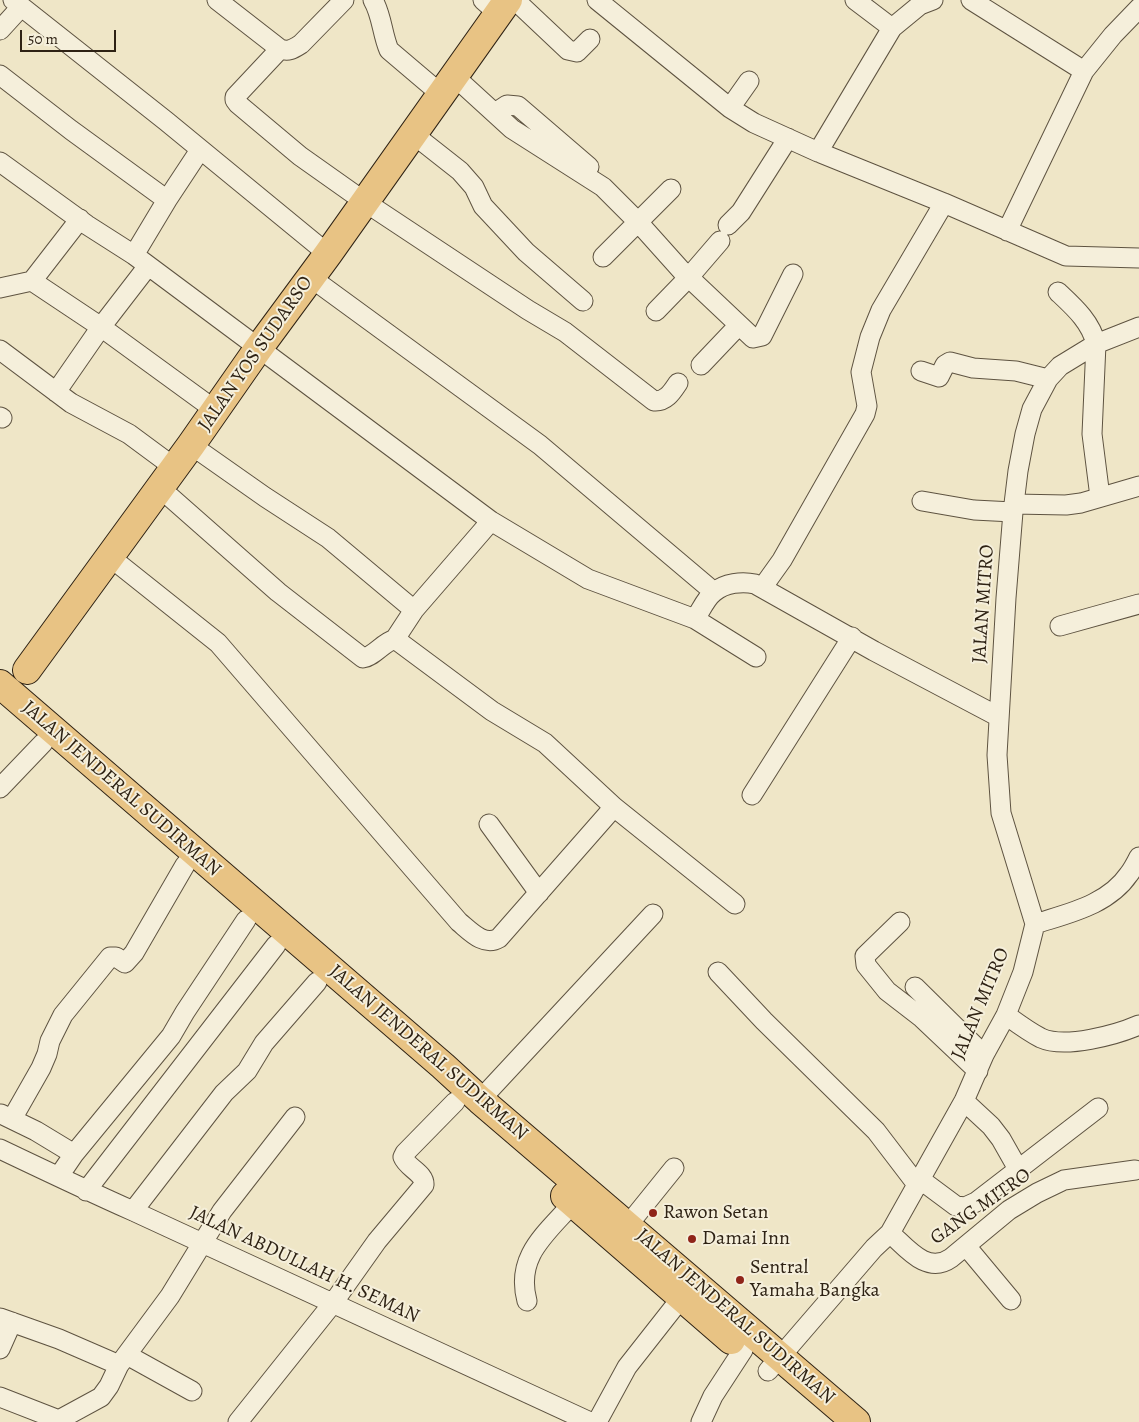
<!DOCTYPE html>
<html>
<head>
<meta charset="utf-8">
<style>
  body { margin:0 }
  #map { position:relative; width:1139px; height:1422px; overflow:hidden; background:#efe6c7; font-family:Alegreya,serif }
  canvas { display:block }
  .scale { position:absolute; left:20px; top:30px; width:96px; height:22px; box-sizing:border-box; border:2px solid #2e2214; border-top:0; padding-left:6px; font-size:15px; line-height:18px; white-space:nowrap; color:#2e2214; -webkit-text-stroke:4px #f5efdb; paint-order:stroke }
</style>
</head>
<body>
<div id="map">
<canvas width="1139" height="1422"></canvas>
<div class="scale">50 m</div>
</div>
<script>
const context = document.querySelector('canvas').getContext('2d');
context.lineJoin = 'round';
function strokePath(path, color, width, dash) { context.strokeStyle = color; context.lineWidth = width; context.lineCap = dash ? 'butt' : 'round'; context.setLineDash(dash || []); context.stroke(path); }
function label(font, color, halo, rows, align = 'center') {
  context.font = font + ' Alegreya,serif'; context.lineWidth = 4; context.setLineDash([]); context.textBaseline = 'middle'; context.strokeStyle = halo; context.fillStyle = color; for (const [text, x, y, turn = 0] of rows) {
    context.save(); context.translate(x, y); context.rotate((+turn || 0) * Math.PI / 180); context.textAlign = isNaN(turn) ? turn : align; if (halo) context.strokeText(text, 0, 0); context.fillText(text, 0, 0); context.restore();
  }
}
const minor = new Path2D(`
  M13 0 166 121 328 254
  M217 0 280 49C289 52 293 49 301 44L344 0
  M373 0C382 15 382 34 389 50L442 95
  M483 0 499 14
  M515 0 568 50 577 52 590 39
  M597 0 730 108 754 123 818 152 944 203 1066 256 1139 258
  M855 0 892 28
  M971 0 1084 71
  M0 30 21 7
  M280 49 235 97V100L238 104 300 156 365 202 528 310 565 332 654 401C666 402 672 392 678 383
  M0 75 71 130 167 200
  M455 77 512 129 603 187 638 222 681 270 753 338 762 336 793 274
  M730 108 749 81
  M495 113 507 105 518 106 589 167
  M413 134 460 171 474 187 483 206 526 252 583 301
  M818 152 892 28 920 5 933 0
  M0 162 87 225 134 255 167 200 200 150
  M728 225 741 212 788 138
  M1007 231 1084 71 1113 35 1139 8
  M134 255 491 521 588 579 695 619 756 657
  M603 257 671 189
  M310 277 540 445 714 592
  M32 281 80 219
  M0 288 32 281 101 327 215 410
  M1058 292C1074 307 1091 322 1096 344L1092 434 1100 497
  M656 311 689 277 720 241
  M0 350 71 403 129 434 175 468
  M701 365 739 325
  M921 371 939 377 945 365 950 362 973 368 1016 371 1048 379
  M56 392 101 327 148 266
  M0 417 2 418
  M191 445 265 497 328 538 414 610
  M160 488 278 592 363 658C375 656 382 643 395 639L414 610 491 521
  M922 501 974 510 1013 512
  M1014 504 1066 505 1081 503 1139 486
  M110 557 218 643 459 922C470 931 484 947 499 938L614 807
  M762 588 782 560 865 414 867 406 861 372 870 337 881 310 944 203
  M695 619C701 610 706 598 714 592 725 583 742 581 755 584L874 651 999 717
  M1060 626 1139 604
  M395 639 492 711 545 743 614 807 735 904
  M0 788 43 743
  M752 795 852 637
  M489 824 539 893
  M900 922 865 956 866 965 887 991 922 1018 978 1071
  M1035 924C1069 913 1108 905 1129 874 1133 869 1136 863 1139 857
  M718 972 764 1021 876 1131 918 1186
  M915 987 984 1055
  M1006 1015C1017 1023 1029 1032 1041 1038 1065 1049 1116 1035 1139 1025
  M480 1100 653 914
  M964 1101 991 1126 1001 1139 1018 1169
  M1 1114 36 1131 74 1154
  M12 1119 41 1068 47 1054 50 1041 63 1015 110 957H116L125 963 134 953 185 865
  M0 1149C44 1170 88 1191 133 1211L590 1422
  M59 1176 74 1154 171 1036 185 1012 246 920
  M921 1180 956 1206 965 1207 976 1202 1098 1108
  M86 1191 276 945
  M133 1211 224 1093 247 1071 264 1043 317 982
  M628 1225 674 1168
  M890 1233C907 1248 927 1275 951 1258L1009 1210 1037 1193 1064 1180 1135 1170
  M966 1246 1011 1300
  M527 1301C515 1256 546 1234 573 1203
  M0 1318 59 1339 119 1365
  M0 1349 12 1322
  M127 1355 192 1391
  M768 1371 874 1248 890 1233 964 1101 984 1055 1006 1015 1023 972 1035 924 1001 813 997 755 1006 598 1013 512 1018 471 1025 434 1032 409 1048 379 1060 366 1096 344 1139 327
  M0 1397 59 1420
  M55 1422 101 1397 109 1386 119 1365 170 1296 222 1211 295 1117
  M238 1422 333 1303 377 1241 424 1185C425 1173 407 1168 403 1157L405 1153 455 1102
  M597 1422 627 1367 682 1297
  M701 1422 713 1396 743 1350`);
const highway = new Path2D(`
  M27 670 191 445 258 349 328 254 508 0
  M0 684 443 1066 480 1100 856 1422
  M565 1196 731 1340`);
strokePath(minor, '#5e5341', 21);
strokePath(highway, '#2e2214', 30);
strokePath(minor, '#f5efdb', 19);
strokePath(highway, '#e8c384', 28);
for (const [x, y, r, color] of [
  [653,1213,5,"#8f2418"],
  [692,1239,5,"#8f2418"],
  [740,1280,5,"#8f2418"]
]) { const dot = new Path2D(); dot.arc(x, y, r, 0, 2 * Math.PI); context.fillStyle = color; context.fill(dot); strokePath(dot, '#f5efdb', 2); }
label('20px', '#2e2214', '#f5efdb', [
  ["JALAN YOS SUDARSO",256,354,-55],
  ["JALAN MITRO",984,604,-86],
  ["JALAN JENDERAL SUDIRMAN",121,789,41],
  ["JALAN MITRO",981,1004,-67],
  ["JALAN JENDERAL SUDIRMAN",428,1053,41],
  ["GANG MITRO",981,1207,-35],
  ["JALAN ABDULLAH H. SEMAN",304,1265,25],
  ["JALAN JENDERAL SUDIRMAN",735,1317,41]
]);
label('20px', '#2e2214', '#f5efdb', [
  ["Rawon Setan",663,1213],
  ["Damai Inn",702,1239],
  ["Sentral",750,1268],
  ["Yamaha Bangka",750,1291]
], 'left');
</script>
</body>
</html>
